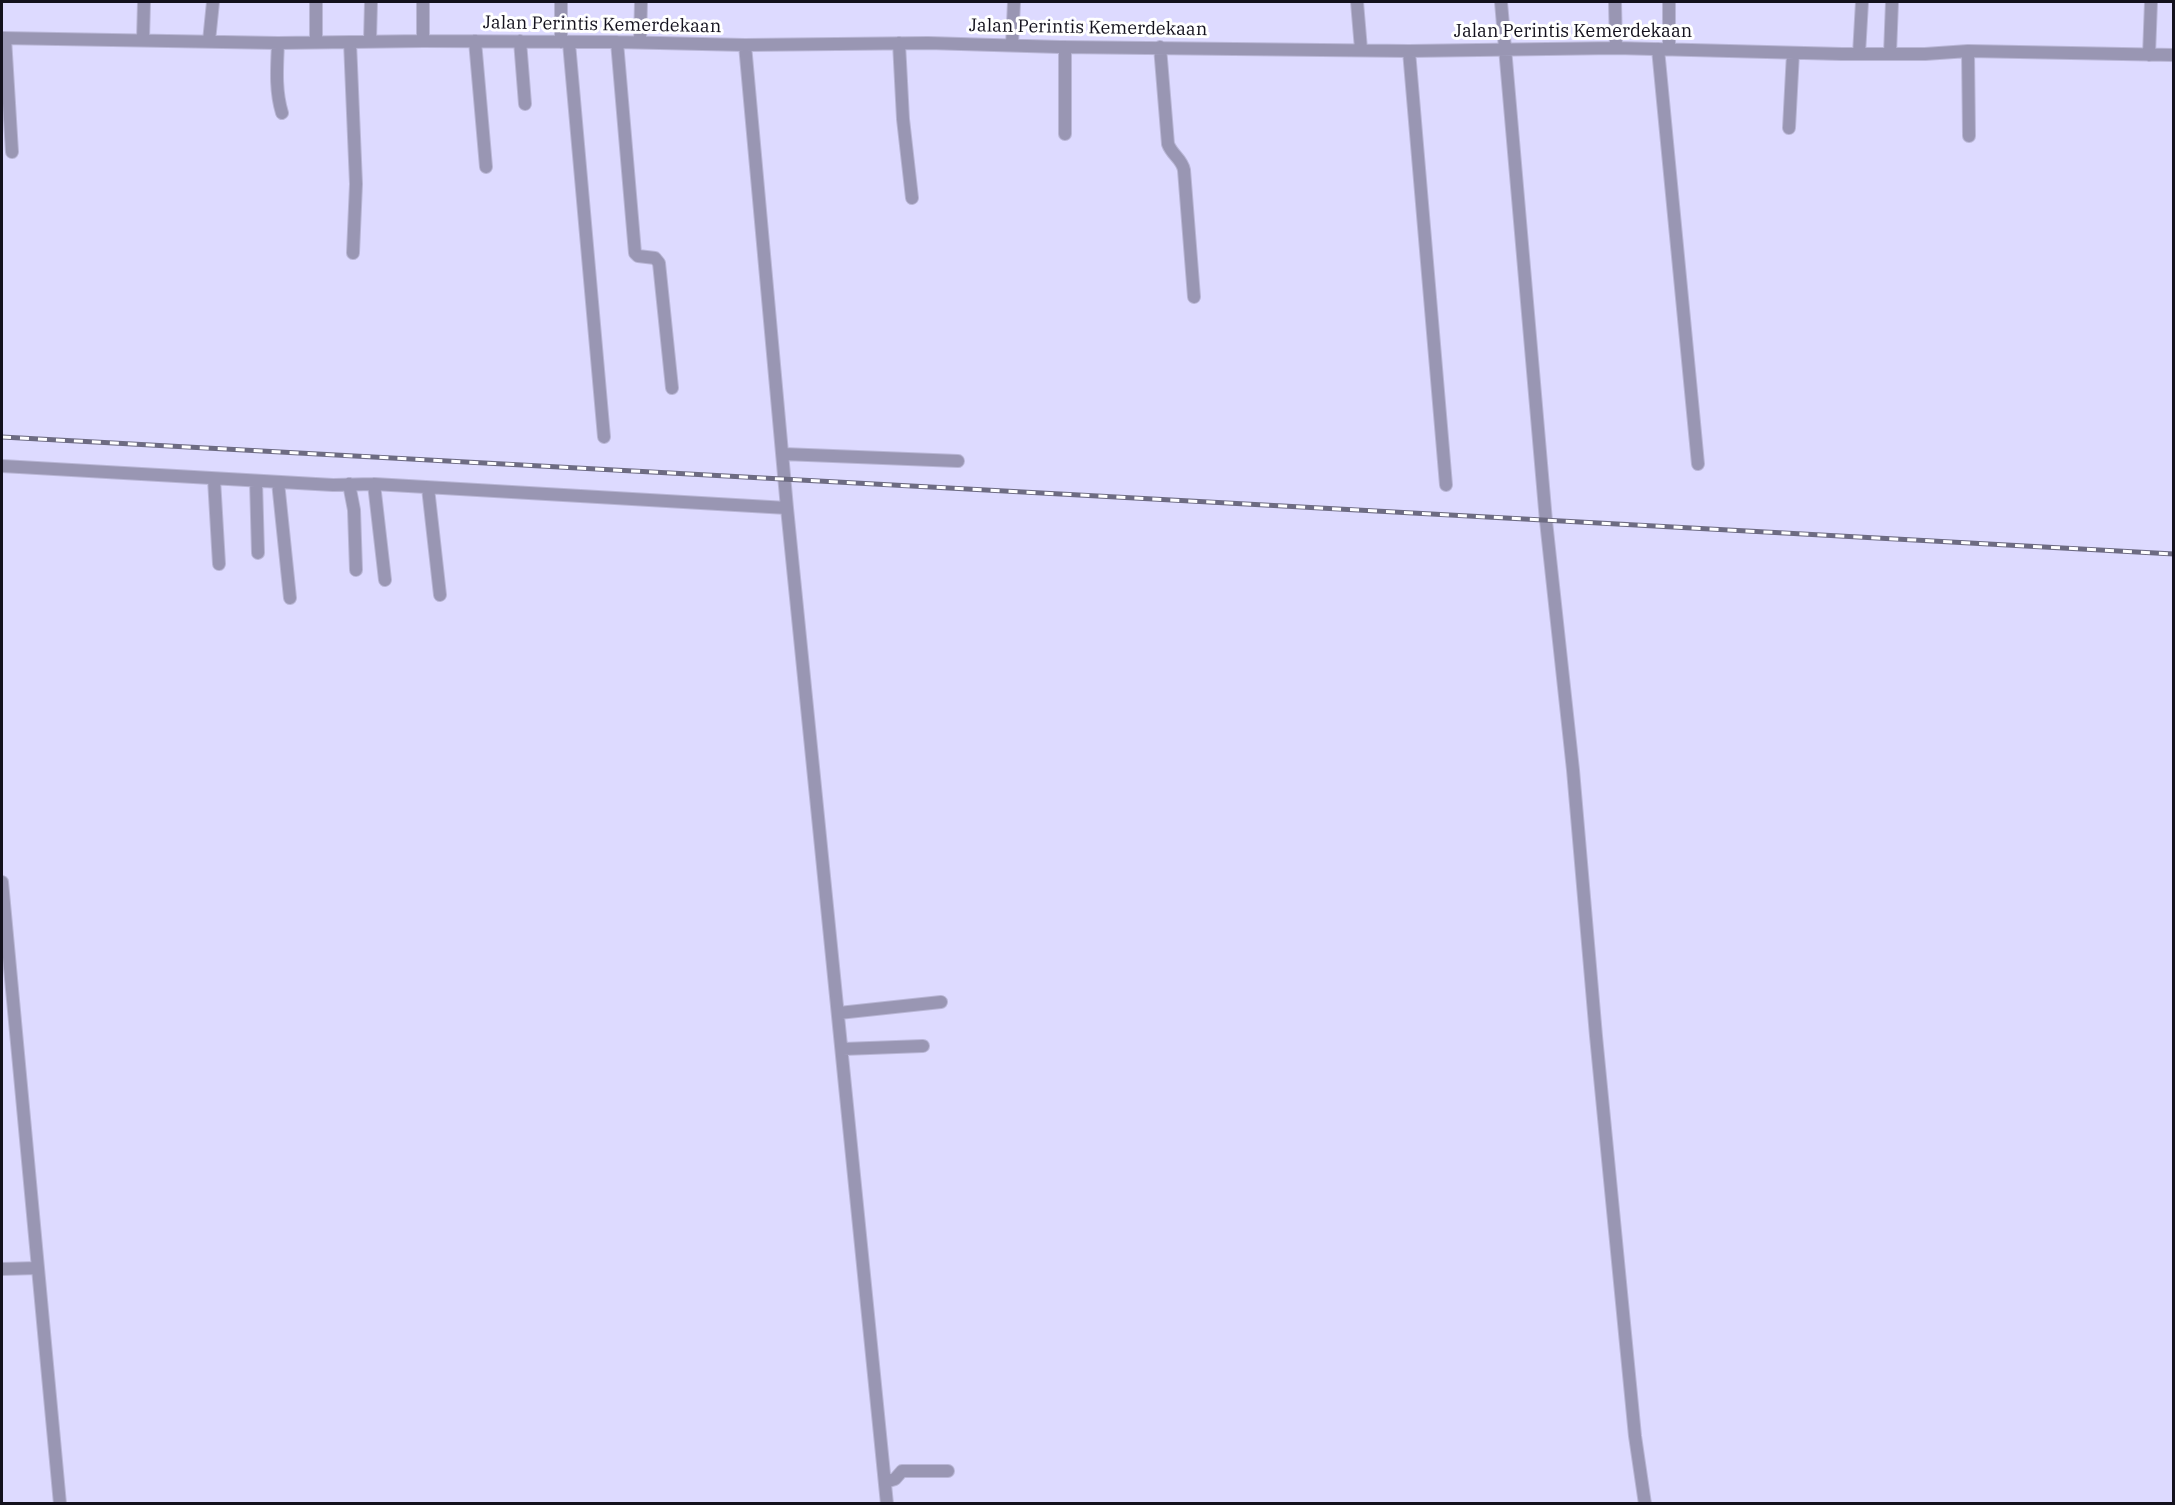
<!DOCTYPE html>
<html>
<head>
<meta charset="utf-8">
<style>
  body { margin:0 }
  #map { position:relative; width:2175px; height:1505px; overflow:hidden; background:#dddaff; font-family:"IBM Plex Serif",serif }
  canvas { display:block }
  .frame { position:absolute; inset:0; border:3px solid #13111d; pointer-events:none }
</style>
</head>
<body>
<div id="map">
<canvas width="2175" height="1505"></canvas>
<div class="frame"></div>
</div>
<script>
const context = document.querySelector('canvas').getContext('2d');
context.lineJoin = 'round';
function strokePath(path, color, width, dash) { context.strokeStyle = color; context.lineWidth = width; context.lineCap = dash ? 'butt' : 'round'; context.setLineDash(dash || []); context.stroke(path); }
function label(font, color, halo, rows, align = 'center') {
  context.font = font + ' "IBM Plex Serif",serif'; context.lineWidth = 6; context.setLineDash([]); context.textBaseline = 'middle'; context.strokeStyle = halo; context.fillStyle = color; for (const [text, x, y, turn = 0] of rows) {
    context.save(); context.translate(x, y); context.rotate((+turn || 0) * Math.PI / 180); context.textAlign = isNaN(turn) ? turn : align; if (halo) context.strokeText(text, 0, 0); context.fillText(text, 0, 0); context.restore();
  }
}
const minor = new Path2D(`
  M316 2V42
  M1357 2 1361 49
  M1501 2 1546 521 1573 770 1596 1036 1635 1436 1645 1504
  M1615 2 1616 48
  M1669 2V49
  M2 38 278 43 423 41 617 42 745 45 928 43 1060 47 1409 51 1616 48 1842 54H1925L1968 51 2174 55
  M5 38 12 152
  M143 40 144 2
  M209 41 213 2
  M370 41 371 2
  M423 41V2
  M475 41 486 167
  M520 41 525 104
  M350 42 356 184 353 253
  M561 42V2
  M617 42 635 253 638 256 655 258 659 263 672 388
  M640 42 641 2
  M278 43C277 67 275 90 282 113
  M569 43 604 437
  M899 43 903 119 912 198
  M745 45 787 508 887 1504
  M1012 45 1014 2
  M1160 47 1168 144C1172 155 1182 159 1184 170L1194 297
  M1658 49 1698 464
  M1409 51 1446 485
  M1968 51 1969 136
  M1859 54 1862 2
  M1890 54 1892 2
  M2149 55 2151 2
  M1789 128 1793 53
  M1065 134V47
  M783 454 958 461
  M2 466 333 485 374 484 787 508
  M214 479 219 564
  M256 481 258 553
  M278 482 290 598
  M349 484 354 510 356 570
  M374 484 385 580
  M428 488 440 595
  M2 882 60 1504
  M839 1013 941 1002
  M843 1049 923 1046
  M2 1269 38 1268
  M885 1482 895 1479 902 1471H948`);
strokePath(minor, '#b9b6d6', 14);
strokePath(minor, '#9996b3', 12);
const rail = new Path2D(`
  M2 437 2174 554`);
strokePath(rail, '#6d6b82', 5);
strokePath(rail, '#fff', 3, [9]);
label('18px', '#13111d', '#fff', [
  ["Jalan Perintis Kemerdekaan",602,25,1],
  ["Jalan Perintis Kemerdekaan",1088,28,1],
  ["Jalan Perintis Kemerdekaan",1573,32]
]);
</script>
</body>
</html>
